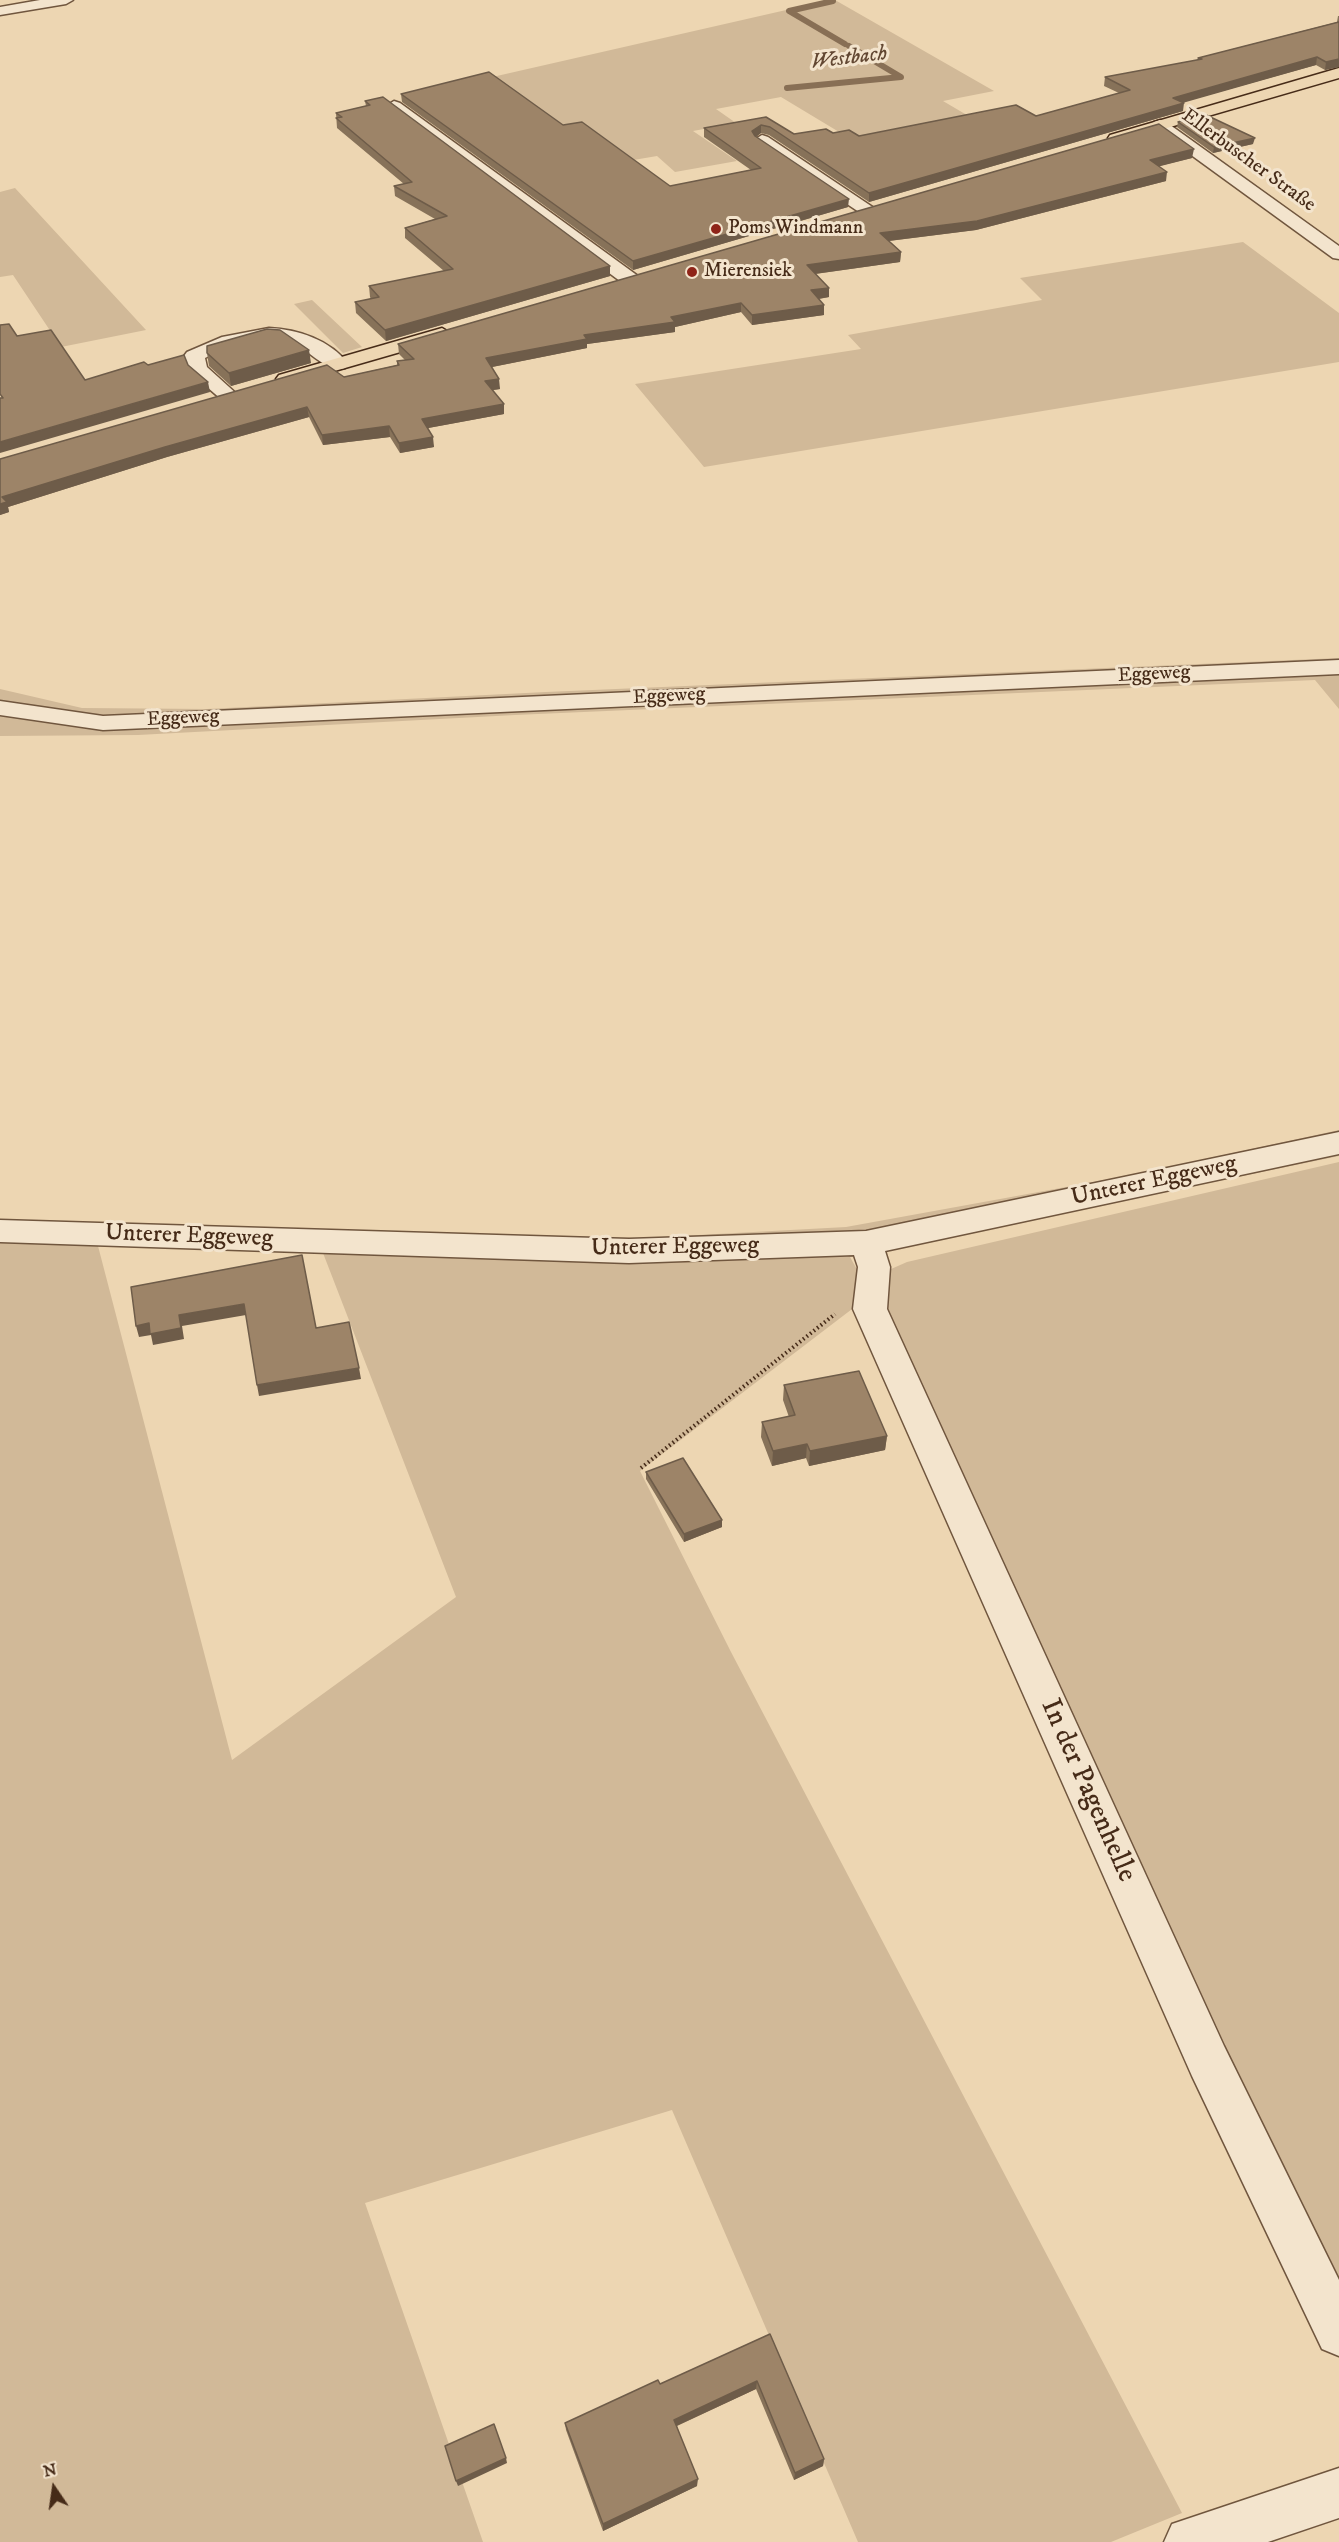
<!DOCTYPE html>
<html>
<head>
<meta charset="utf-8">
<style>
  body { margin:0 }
  #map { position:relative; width:1339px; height:2542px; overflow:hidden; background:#edd6b2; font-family:"IM FELL DW Pica",serif }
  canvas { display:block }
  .north { position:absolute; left:24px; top:2458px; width:60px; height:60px; -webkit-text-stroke:4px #f3e4cd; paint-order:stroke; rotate:347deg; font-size:16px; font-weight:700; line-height:24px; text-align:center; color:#462b18 }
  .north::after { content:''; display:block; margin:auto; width:21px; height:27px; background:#462b18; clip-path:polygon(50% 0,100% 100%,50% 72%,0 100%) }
</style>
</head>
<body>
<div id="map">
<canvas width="1339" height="2542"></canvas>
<div class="north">N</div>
</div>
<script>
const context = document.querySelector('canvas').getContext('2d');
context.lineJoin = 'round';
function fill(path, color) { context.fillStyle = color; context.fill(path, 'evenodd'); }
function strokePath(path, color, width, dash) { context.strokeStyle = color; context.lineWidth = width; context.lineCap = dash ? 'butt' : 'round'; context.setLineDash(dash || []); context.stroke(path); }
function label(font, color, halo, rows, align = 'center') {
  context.font = font + ' "IM FELL DW Pica",serif'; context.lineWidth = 6; context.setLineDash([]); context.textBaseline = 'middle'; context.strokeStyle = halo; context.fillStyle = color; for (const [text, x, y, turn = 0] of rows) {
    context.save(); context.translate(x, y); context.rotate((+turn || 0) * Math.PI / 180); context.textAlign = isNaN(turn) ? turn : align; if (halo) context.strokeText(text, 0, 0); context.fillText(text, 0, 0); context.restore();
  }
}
fill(new Path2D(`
  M830 0H835L994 91 943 101 977 121 859 144 781 97 716 109 736 123 693 131 737 161 675 172 657 156 604 165 488 78Z
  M15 188 146 330 61 347 13 275 0 277V192Z
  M1243 242 1339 313V362L704 467 635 384 861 349 848 335 1042 300 1020 278Z
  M312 300 362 347 343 353 294 304Z
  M1339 658V709L1315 680 515 715 138 735 0 736V689L82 708 207 709 546 692Z
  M1339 1130V1156L850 1257 859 1273 856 1306 640 1471 731 1652 1182 2513 1111 2542H858L672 2110 365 2203 483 2542H0V1223L643 1238 846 1227 1132 1175ZM98 1246 323 1253 456 1597 232 1760Z
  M1339 1162V2281L1187 1976 885 1320 882 1273 907 1262Z`), '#d1b998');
strokePath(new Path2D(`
  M833 1 789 11 845 44
  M787 88 901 77 849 46`), '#886f55', 6);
const minor = new Path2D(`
  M40 0H73L66 4 0 15V7Z
  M394 101 400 103 638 276 640 280 638 284H624L388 109 386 106Z
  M1160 120 1166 122 1339 246V259L1333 258 1154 128 1152 125 1154 122Z
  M762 135 768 137 877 210 868 215 862 214 756 143 754 140Z
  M269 328C297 329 331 340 348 364L345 368C325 373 310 349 291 343 264 333 229 346 205 358L207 367 239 396 236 400H222L191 373 184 356 187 352 222 337Z
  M1339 660V674L103 730 0 715V701L103 716Z
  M1339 1132V1154L885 1251 890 1267 887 1309 1224 2046 1339 2280V2356L1322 2349 1192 2076 853 1309 858 1267 854 1255 629 1263 0 1242V1220L629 1239 866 1231Z
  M1339 2468V2518L1268 2542H1164L1172 2524Z`);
const major = new Path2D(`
  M1339 68V78L1122 141 1116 143 1108 138 1110 135Z
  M442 328 452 334 449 338 286 385 279 383 276 379 279 375Z`);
strokePath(minor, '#70563e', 3);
strokePath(major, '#462b18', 3);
strokePath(new Path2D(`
  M641 1468 835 1314`), '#462b18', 4, [1.5, 3]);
fill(minor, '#f3e4cd');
fill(major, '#edd6b2');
fill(new Path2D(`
  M1338 16H1339V67L1325 70 1316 65 1183 102V111L869 202 769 135 761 133 756 137 848 207 633 270 402 102 401 94 563 125 670 186 751 170 704 137V128L766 117 794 134 833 133 859 136 1036 116 1119 93 1104 86 1105 77 1198 60V58L1337 22Z
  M365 101 610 266V276L386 341 356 313 355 302 371 299 370 297 369 286 444 271 405 238V228L435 219 395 196 394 186 404 184 337 128 336 113 366 106Z
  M1178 122 1253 144 1213 153 1177 127Z
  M1159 124 1192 158 1159 166 1166 181 976 230 889 241 901 252 900 262 815 274 829 288V297L819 299 824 315 752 325 741 312 675 327V332L587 344V348L492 367 500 389 493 390 504 414 428 428 434 447 400 453 390 437 323 445 309 417 167 457 8 507 9 512 0 515V459L344 377 397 365V361L405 360 399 354 398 344Z
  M207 353 311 363 231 386 209 366Z
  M784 1385 887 1436 885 1450 809 1466 806 1458 772 1466 761 1437 762 1422 789 1417 783 1400Z
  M646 1472 722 1520V1527L684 1542 646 1479Z
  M770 2334 824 2459 823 2466 794 2480 756 2389 677 2426 697 2486 603 2531 566 2430 565 2423 660 2384Z`), '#877259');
fill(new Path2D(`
  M1317 57 1316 65 1172 106 1173 98Z
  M1339 59V67L1325 70 1326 62Z
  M1184 103 1183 111 869 202V193Z
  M761 125V133L752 140V131Z
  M1255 138 1253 144 1213 153 1214 147Z
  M1194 149 1192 158 1149 169 1150 160Z
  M1167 172 1166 181 976 230 880 242V233Z
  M849 199 848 207 633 270V261Z
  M901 252 900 262 807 275V265Z
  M610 266V276L386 341 385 330Z
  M829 288V297L811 300V290Z
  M741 303V312L675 327V332L587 344V348L487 368 486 358 584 335Z
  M824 305V315L752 325V315Z
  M309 350 311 363 231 386 229 373Z
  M499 379 500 389 486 391 485 381Z
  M208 382 210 392 0 453V442Z
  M504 404V414L423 429 422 419Z
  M307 407 309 417 167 457 8 507 9 512 0 515V504L2 497 165 447Z
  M389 426 390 437 323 445 322 435Z
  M433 437 434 447 400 453 399 443Z
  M244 1304 246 1315 182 1326 184 1339 153 1345 151 1335 139 1337 136 1326 179 1315Z
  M359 1368 361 1379 259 1396 257 1385Z
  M887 1436 885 1450 809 1466 810 1451Z
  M807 1444 806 1458 772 1466 773 1451Z
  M722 1520V1527L684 1542V1534Z
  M757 2381 756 2389 674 2427V2420Z
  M506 2458 507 2463 458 2486 456 2481Z
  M824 2459 823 2466 794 2480 795 2473Z
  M698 2479 697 2486 603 2531V2524Z`), '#6e5c49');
const building = new Path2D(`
  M1339 22V59L1326 62 1317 57 1173 98 1184 103 869 193 770 127 761 125 752 131 755 136 849 199 633 261 401 94 489 72 563 125 582 122 670 186 761 168 704 128 766 117 794 134 826 129 833 133 849 130 859 136 1016 105 1036 116 1130 90 1105 77 1202 59 1198 58Z
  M383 97 610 266 385 330 355 302 379 297 369 286 453 269 405 228 447 216 394 186 412 182 336 118 342 117 336 113 370 105 365 101Z
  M1204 114 1255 138 1214 147 1178 122Z
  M1159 124 1194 149 1150 160 1167 172 977 221 880 233 901 252 807 265 829 288 811 290 824 305 752 315 741 303 671 317 675 322 584 335 587 339 486 358 499 379 485 381 504 404 422 419 433 437 399 443 389 426 322 435 307 407 165 447 2 497 7 502 0 504V459L327 365 344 377 399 365 397 361 414 359 398 344Z
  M9 324 17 336 51 330 85 380 144 362 148 365 184 355 188 365 208 382 0 442V398H3L0 394V325Z
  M267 329 280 330 309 350 229 373 207 353V346Z
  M302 1255 316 1328 349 1322 359 1368 257 1385 244 1304 179 1315 181 1328 150 1334 149 1323 136 1326 131 1287Z
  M859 1371 887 1436 810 1451 807 1444 773 1451 762 1422 795 1415 784 1385Z
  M683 1458 722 1520 684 1534 646 1472Z
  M770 2334 824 2459 795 2473 757 2381 674 2420 698 2479 603 2524 565 2423 658 2380 660 2384Z
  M494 2424 506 2458 456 2481 445 2446Z`);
fill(building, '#9d8468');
strokePath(building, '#6e5c49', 1.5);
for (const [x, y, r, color] of [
  [716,229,6,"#8f2418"],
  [692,272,6,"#8f2418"]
]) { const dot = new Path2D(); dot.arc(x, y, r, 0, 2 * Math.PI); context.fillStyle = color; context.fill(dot); strokePath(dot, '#f3e4cd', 2); }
label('20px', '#462b18', '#f3e4cd', [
  ["Ellerbuscher Straße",1248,161,36],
  ["Eggeweg",1154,675,-3],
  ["Eggeweg",669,697,-3],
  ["Eggeweg",183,719,-3]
]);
label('20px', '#462b18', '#f3e4cd', [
  ["Poms Windmann",728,229],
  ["Mierensiek",704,272]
], 'left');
label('italic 22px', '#624732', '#f3e4cd', [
  ["Westbach",849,59,-7]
]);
label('24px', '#462b18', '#f3e4cd', [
  ["Unterer Eggeweg",1154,1182,-12],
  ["Unterer Eggeweg",189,1237,2],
  ["Unterer Eggeweg",675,1248,-1]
]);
label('28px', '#462b18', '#f3e4cd', [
  ["In der Pagenhelle",1087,1791,66]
]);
</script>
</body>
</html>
